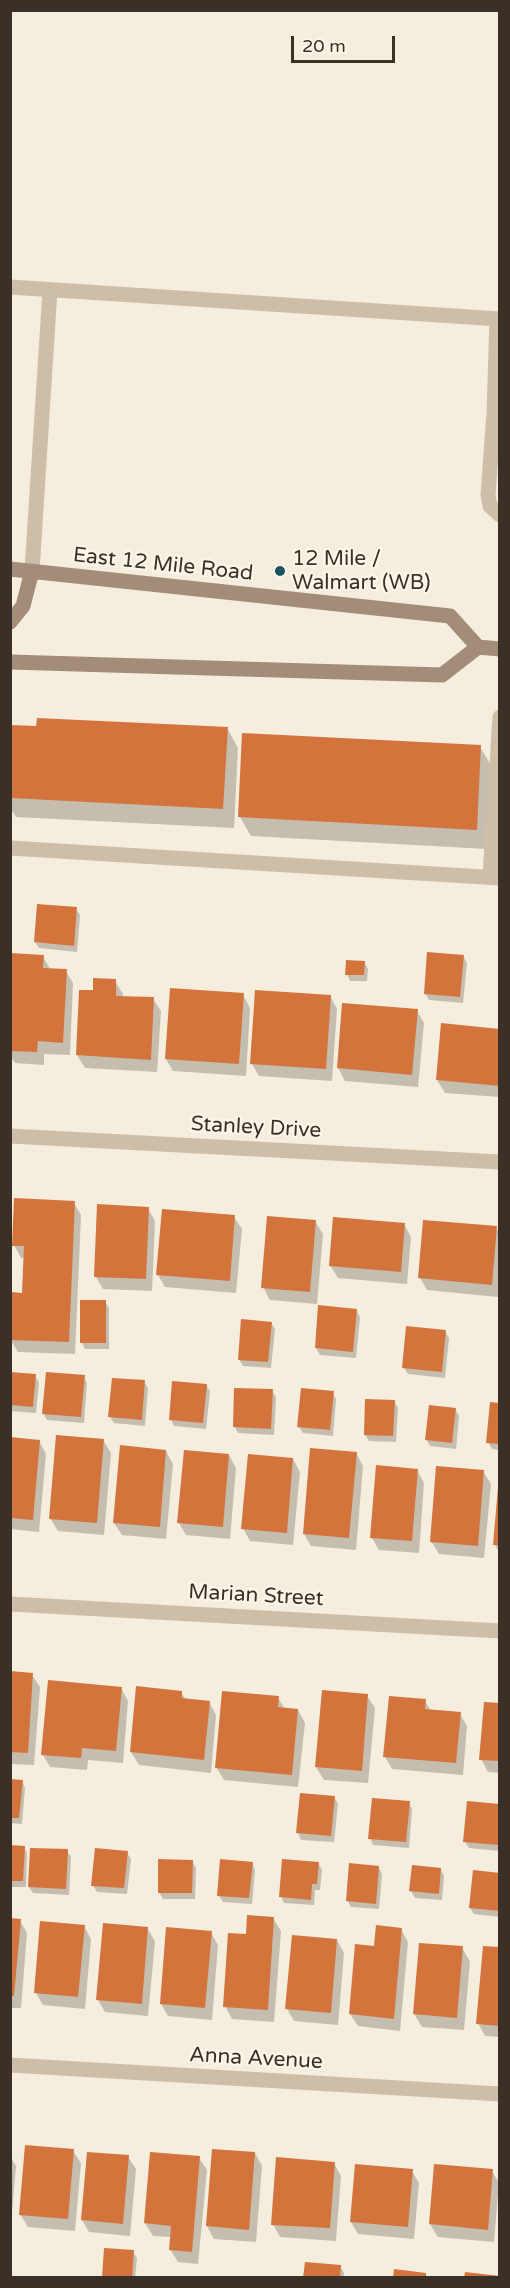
<!DOCTYPE html>
<html>
<head>
<meta charset="utf-8">
<style>
  body { margin:0 }
  #map { position:relative; width:510px; height:2288px; overflow:hidden; background:#f5eddd; font-family:"Varela Round",sans-serif }
  canvas { display:block }
  .frame { position:absolute; inset:0; border:12px solid #3a3028; pointer-events:none }
  .scale { position:absolute; left:291px; top:36px; width:104px; height:27px; box-sizing:border-box; border:3px solid #3a3028; border-top:0; padding-left:8px; font-size:18px; line-height:21px; white-space:nowrap; color:#3a3028; -webkit-text-stroke:4px #fcf6ea; paint-order:stroke }
</style>
</head>
<body>
<div id="map">
<canvas width="510" height="2288"></canvas>
<div class="frame"></div>
<div class="scale">20 m</div>
</div>
<script>
const context = document.querySelector('canvas').getContext('2d');
context.lineJoin = 'round';
function fill(path, color) { context.fillStyle = color; context.fill(path, 'evenodd'); }
function strokePath(path, color, width, dash) { context.strokeStyle = color; context.lineWidth = width; context.lineCap = dash ? 'butt' : 'round'; context.setLineDash(dash || []); context.stroke(path); }
function label(font, color, halo, rows, align = 'center') {
  context.font = font + ' "Varela Round",sans-serif'; context.lineWidth = 4.5; context.setLineDash([]); context.textBaseline = 'middle'; context.strokeStyle = halo; context.fillStyle = color; for (const [text, x, y, turn = 0] of rows) {
    context.save(); context.translate(x, y); context.rotate((+turn || 0) * Math.PI / 180); context.textAlign = isNaN(turn) ? turn : align; if (halo) context.strokeText(text, 0, 0); context.fillText(text, 0, 0); context.restore();
  }
}
fill(new Path2D(`
  M10 726 227 728 238 748 234 828 16 817 10 808Z
  M480 747 492 767 487 849 251 836 240 817Z
  M76 909 80 915 77 952 39 948 35 942Z
  M13 955 43 957 51 970 66 971 73 983 70 1055 44 1054V1065L15 1063 10 1056Z
  M463 956 467 963 463 1003 429 1000 425 993Z
  M364 962 368 969 367 981H350L347 974Z
  M115 981 123 994V997L153 999 161 1011 157 1072 85 1068 77 1055 94 992Z
  M243 995 250 1008 246 1076 173 1071 166 1059Z
  M330 996 337 1009 332 1081 259 1076 252 1064Z
  M417 1011 424 1023 418 1087 345 1081 338 1068Z
  M500 1030V1097L445 1093 437 1080Z
  M74 1203 81 1215 75 1354 18 1352 10 1339 24 1294 25 1258H21L14 1245Z
  M148 1209 155 1221 152 1291 103 1289 96 1277Z
  M234 1217 242 1229 236 1293 165 1287 158 1275Z
  M315 1221 323 1234 317 1304 270 1300 263 1287Z
  M404 1224 411 1237 407 1284 338 1278 330 1265Z
  M496 1228 500 1234 498 1297 427 1290 420 1278Z
  M105 1302 109 1308V1349H85L82 1343Z
  M356 1310 360 1317 356 1358 320 1355 316 1348Z
  M271 1323 275 1329 271 1368 243 1366 239 1359Z
  M445 1331 449 1338 445 1378 408 1374 404 1368Z
  M10 1374 35 1376 39 1382 36 1413 10 1411Z
  M84 1377 87 1383 84 1423 47 1420 43 1413Z
  M144 1382 148 1388 145 1426 114 1423 110 1417Z
  M206 1385 210 1391 206 1429 174 1426 171 1420Z
  M272 1391 276 1397 274 1435 238 1433 235 1427Z
  M333 1393 336 1399 333 1436 303 1433 299 1427Z
  M394 1401 398 1408 396 1442 369 1441 365 1435Z
  M500 1404V1450L492 1449 488 1442Z
  M455 1409 459 1416 456 1449 430 1446 426 1439Z
  M10 1439 39 1441 46 1454 39 1532 10 1529Z
  M103 1440 111 1453 104 1535 58 1531 50 1518Z
  M166 1451 173 1464 166 1539 122 1535 114 1523Z
  M356 1453 363 1466 356 1550 311 1546 304 1534Z
  M229 1455 236 1468 230 1539 186 1535 179 1523Z
  M293 1459 300 1472 293 1545 250 1541 243 1528Z
  M417 1470 424 1483 419 1553 379 1550 372 1538Z
  M483 1471 491 1484 484 1558 439 1554 431 1541Z
  M500 1486V1553L494 1544Z
  M10 1673 32 1675 40 1687 34 1765 10 1764Z
  M121 1688 128 1701 123 1763 88 1760 87 1770 50 1767 43 1755Z
  M181 1692 186 1700 209 1702 216 1715 211 1773 139 1765 131 1752Z
  M367 1696 375 1708 368 1783 324 1780 316 1767Z
  M278 1698 285 1709 298 1710 305 1723 298 1787 224 1780 216 1767Z
  M425 1701 431 1711 460 1714 467 1726 463 1775 392 1769 385 1757Z
  M500 1705V1773L488 1772 481 1759Z
  M10 1780 22 1781 25 1788 22 1824 10 1823Z
  M334 1797 338 1804 334 1842 301 1840 298 1833Z
  M409 1802 412 1809 409 1848 373 1845 370 1838Z
  M500 1806V1851L469 1848 465 1842Z
  M10 1846 24 1847 27 1853 26 1887H10Z
  M67 1851 71 1857 69 1895 33 1893 29 1887Z
  M127 1853 131 1859 127 1894 97 1892 93 1885Z
  M192 1861 196 1868 195 1899H163L159 1892Z
  M252 1863 255 1870 252 1904 223 1902 219 1896Z
  M318 1863 322 1870 320 1890H315L314 1905 284 1903 281 1896Z
  M379 1868 382 1874 379 1909 351 1907 347 1900Z
  M441 1870 444 1876 442 1900 415 1898 411 1891Z
  M500 1875V1917L474 1914 470 1908Z
  M273 1918 281 1931 274 2022 232 2019 225 2006 248 1935Z
  M10 1920 20 1921 27 1933 21 2008H10Z
  M84 1926 91 1939 85 2009 43 2005 36 1993Z
  M147 1928 155 1941 148 2016 105 2012 98 2000Z
  M401 1929 408 1942 400 2031 358 2026 350 2014 375 1947Z
  M211 1933 218 1945 212 2020 168 2016 161 2004Z
  M337 1940 344 1953 338 2025 294 2021 287 2009Z
  M420 1944 462 1948 470 1961 464 2030 422 2027 414 2014Z
  M500 1949V2037L485 2036 478 2023Z
  M73 2151 81 2163 75 2231 28 2227 20 2214Z
  M255 2153 262 2166 256 2242 214 2239 207 2226Z
  M10 2156 16 2166 11 2224H10Z
  M128 2157 136 2169 130 2236 89 2232 82 2220Z
  M199 2158 207 2170 198 2264 178 2262 170 2249 171 2237 153 2236 145 2223Z
  M334 2163 341 2176 336 2241 280 2237 273 2224Z
  M412 2171 419 2183 414 2239 358 2234 351 2222Z
  M492 2171 499 2183 494 2242 438 2237 430 2224Z
  M133 2252 137 2258 135 2278H103Z
  M340 2266 344 2273V2278H305Z`), '#0003');
fill(new Path2D(`
  M37 718 228 727 223 809 10 798V725L36 726Z
  M242 733 481 745 477 830 238 817Z
  M37 904 77 907 74 946 34 942Z
  M427 952 464 955 460 997 424 994Z
  M11 953 44 955 43 968 67 969 63 1043 38 1041 37 1052 10 1051Z
  M346 960 365 961 364 975H345Z
  M93 978 116 979V996L154 997 151 1060 76 1055 79 990H93Z
  M170 988 244 993 239 1064 165 1059Z
  M255 990 331 995 326 1069 250 1064Z
  M342 1003 418 1009 412 1075 337 1068Z
  M441 1023 500 1029V1086L436 1080Z
  M14 1198 75 1201 69 1342 10 1340 11 1292 22 1293 24 1246H12Z
  M97 1204 149 1207 146 1279 94 1277Z
  M162 1209 235 1215 230 1281 156 1275Z
  M267 1216 316 1220 310 1292 261 1288Z
  M333 1217 405 1223 401 1272 329 1266Z
  M423 1220 497 1226 492 1285 418 1278Z
  M80 1300H106V1343H80Z
  M318 1305 357 1309 353 1352 315 1348Z
  M241 1319 272 1322 268 1362 238 1360Z
  M406 1326 446 1330 442 1372 402 1368Z
  M10 1372 36 1374 33 1407 10 1405Z
  M46 1372 85 1375 81 1417 42 1414Z
  M112 1378 145 1380 142 1420 108 1417Z
  M172 1381 207 1384 203 1423 169 1420Z
  M234 1388 273 1389 271 1429 233 1427Z
  M301 1388 334 1391 330 1430 297 1427Z
  M365 1399 395 1400 393 1436 364 1435Z
  M490 1402 500 1403V1444L486 1443Z
  M429 1405 456 1408 452 1443 425 1440Z
  M56 1435 104 1439 97 1523 49 1519Z
  M10 1437 40 1440 33 1520 10 1518Z
  M120 1445 166 1450 160 1527 113 1523Z
  M310 1448 357 1452 349 1538 303 1534Z
  M184 1450 229 1454 223 1527 177 1523Z
  M248 1454 293 1458 287 1533 241 1529Z
  M376 1465 418 1469 412 1541 370 1538Z
  M436 1466 484 1470 478 1546 430 1542Z
  M498 1487 500 1488V1545H493Z
  M10 1671 33 1673 28 1753 10 1752Z
  M48 1680 122 1687 116 1751 82 1748 81 1758 41 1755Z
  M136 1686 182 1691V1698L210 1701 204 1760 130 1752Z
  M322 1690 368 1694 362 1771 315 1767Z
  M222 1691 279 1696 278 1707 298 1709 292 1775 215 1768Z
  M389 1696 426 1699 425 1709 461 1712 456 1763 383 1757Z
  M484 1702 500 1703V1761L479 1760Z
  M10 1779 23 1780 19 1818H10Z
  M300 1793 335 1796 331 1836 296 1833Z
  M372 1798 410 1801 406 1842 368 1839Z
  M467 1801 500 1804V1845L463 1842Z
  M10 1845 25 1846 23 1881H10Z
  M30 1848 68 1849 66 1889 28 1887Z
  M95 1848 128 1851 124 1888 91 1886Z
  M158 1859 193 1860 192 1893H158Z
  M220 1859 253 1862 249 1898 217 1896Z
  M282 1859 319 1862 317 1884H312L311 1900 279 1897Z
  M349 1863 379 1866 376 1904 346 1901Z
  M412 1865 441 1868 439 1894 409 1891Z
  M473 1870 500 1873V1911L469 1908Z
  M247 1915 274 1917 268 2010 223 2007 228 1933 246 1934Z
  M10 1918 21 1919 14 1996H10Z
  M40 1921 85 1925 78 1997 34 1993Z
  M103 1923 148 1927 142 2004 96 2000Z
  M376 1925 402 1928 394 2019 349 2014 355 1944 374 1946Z
  M166 1927 212 1931 205 2008 160 2004Z
  M292 1935 337 1939 331 2013 285 2009Z
  M419 1943 463 1946 457 2018 413 2014Z
  M483 1946 500 1947V2026L476 2024Z
  M25 2145 74 2149 68 2219 19 2215Z
  M212 2149 255 2152 249 2230 206 2226Z
  M87 2152 129 2155 123 2224 81 2220Z
  M150 2152 200 2156 192 2252 169 2250 171 2226 144 2223Z
  M276 2157 335 2162 330 2228 271 2225Z
  M355 2164 413 2169 408 2227 350 2222Z
  M434 2164 493 2169 488 2230 429 2224Z
  M104 2248 134 2250 132 2278H102Z
  M305 2262 341 2265 340 2278H303Z
  M394 2269 426 2273V2278H393Z
  M465 2272 500 2276V2278H464Z`), '#d3743d');
strokePath(new Path2D(`
  M10 287 500 319
  M497 319 494 413 488 495 490 506 500 515
  M32 571 50 290
  M10 848 500 878
  M490 877 500 717`), '#cfbea7', 15);
strokePath(new Path2D(`
  M10 1136 500 1162
  M10 1604 500 1631
  M10 2065 500 2094`), '#cfbea7', 15);
strokePath(new Path2D(`
  M10 569 450 616 478 647 500 649
  M10 622 23 606 32 571
  M10 662 442 675 478 647`), '#a38d78', 15);
for (const [x, y, r, color] of [
  [280,571,6,"#195361"]
]) { const dot = new Path2D(); dot.arc(x, y, r, 0, 2 * Math.PI); context.fillStyle = color; context.fill(dot); strokePath(dot, '#fcf6ea', 2); }
label('21px', '#3a3028', '#fcf6ea', [
  ["12 Mile /",292,559],
  ["Walmart (WB)",292,583]
], 'left');
label('21px', '#3a3028', '#fcf6ea', [
  ["East 12 Mile Road",163,565,6],
  ["Stanley Drive",256,1128,3],
  ["Marian Street",256,1596,3],
  ["Anna Avenue",256,2059,3]
]);
</script>
</body>
</html>
